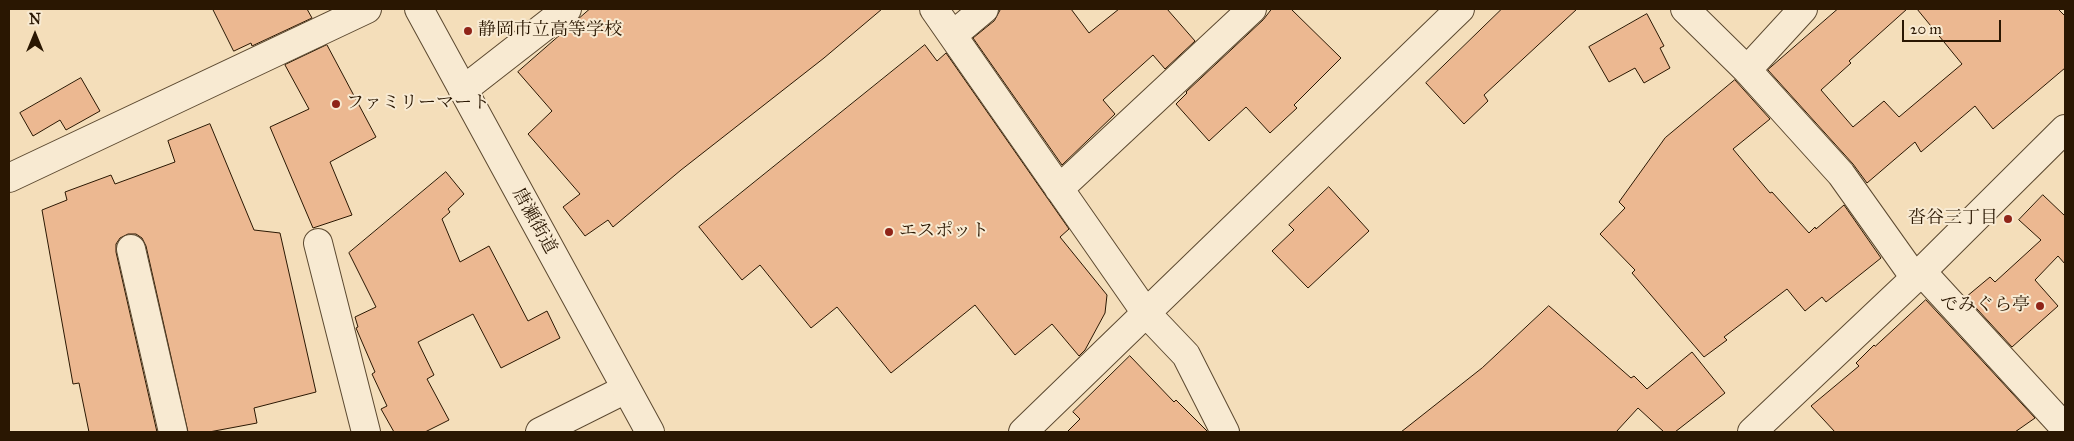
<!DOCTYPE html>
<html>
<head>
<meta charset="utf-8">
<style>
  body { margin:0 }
  #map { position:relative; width:2074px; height:441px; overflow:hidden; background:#f4deba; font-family:"IM FELL Great Primer",serif }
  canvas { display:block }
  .frame { position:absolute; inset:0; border:10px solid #2a1702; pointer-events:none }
  .north { position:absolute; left:10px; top:10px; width:50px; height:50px; -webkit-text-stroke:4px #f8ead2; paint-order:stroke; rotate:0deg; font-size:14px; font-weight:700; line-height:20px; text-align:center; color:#2a1702 }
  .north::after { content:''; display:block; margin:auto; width:18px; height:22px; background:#2a1702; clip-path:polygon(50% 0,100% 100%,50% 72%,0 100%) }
  .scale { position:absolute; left:1902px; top:20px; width:99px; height:22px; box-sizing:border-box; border:2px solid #2a1702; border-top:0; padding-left:6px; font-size:15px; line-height:18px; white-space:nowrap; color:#2a1702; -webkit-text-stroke:4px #f8ead2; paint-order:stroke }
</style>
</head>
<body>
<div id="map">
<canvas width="2074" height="441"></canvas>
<div class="frame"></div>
<div class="north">N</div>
<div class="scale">20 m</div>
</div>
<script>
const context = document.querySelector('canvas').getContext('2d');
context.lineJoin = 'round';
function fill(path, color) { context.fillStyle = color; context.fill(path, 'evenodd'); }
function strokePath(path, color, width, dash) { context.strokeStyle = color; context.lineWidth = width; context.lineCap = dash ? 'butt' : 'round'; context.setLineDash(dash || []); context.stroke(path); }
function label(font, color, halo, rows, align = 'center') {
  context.font = font + ' "IM FELL Great Primer","Noto Serif JP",serif'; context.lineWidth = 4; context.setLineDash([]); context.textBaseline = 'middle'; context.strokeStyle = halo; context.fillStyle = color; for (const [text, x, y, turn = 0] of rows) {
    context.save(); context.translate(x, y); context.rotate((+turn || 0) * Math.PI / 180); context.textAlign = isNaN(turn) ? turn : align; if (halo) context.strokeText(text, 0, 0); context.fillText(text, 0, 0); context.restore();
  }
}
const building = new Path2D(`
  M213 9H307L312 18 252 46 251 43 234 51Z
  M590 9H882L824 58 681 170 613 227 608 220 585 236 563 207 580 194 528 134 552 111 518 72Z
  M1001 9H1071L1089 33 1119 9H1167L1195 41 1165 69 1153 55 1103 100 1115 114 1062 165 973 38 994 21Z
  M1272 9H1291L1341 58 1294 105 1297 108 1270 133 1246 107 1209 141 1176 104 1187 93 1186 92 1263 20Z
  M1502 9H1577L1484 95 1488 101 1464 124 1426 83Z
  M1838 9H1907L1849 61 1851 63 1821 90 1853 127 1884 101 1899 117 1962 64 1917 9H2058L2065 16V68L1993 129 1975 106 1921 152 1915 142 1867 183 1853 164 1768 70Z
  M1647 14 1664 46 1660 48 1670 68 1644 83 1635 68 1609 82 1589 47Z
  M327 45 376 137 330 162 352 215 313 228 270 127 309 109 285 65Z
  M925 45 937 61 946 53 1069 229 1060 237 1107 295 1105 313 1085 350 1079 356 1052 324 1015 355 975 305 891 373 837 307 811 328 760 265 742 280 699 227Z
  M81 78 100 111 66 130 60 120 33 136 20 113Z
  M1735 80 1770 119 1733 149 1770 193 1772 192 1809 233 1815 227 1816 229 1844 205 1881 258 1826 302 1822 297 1805 311 1787 289 1724 337 1727 340 1704 357 1632 273 1635 270 1600 234 1625 208 1619 202 1665 138Z
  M210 124 254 230 280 233 316 392 254 408 257 423 209 432H188L146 246 142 238 136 234H128L120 238 116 244V252L157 432H89L79 383 73 384 42 210 67 200 65 192 111 175 115 184 175 162 168 141Z
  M446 172 464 194 448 209 450 212 442 219 460 262 489 246 528 321 547 311 560 338 501 368 473 314 418 342 434 375 427 379 449 420 425 432H394L381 409 387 406 372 374 375 372 356 328 358 327 355 317 376 307 349 253Z
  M1329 187 1369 231 1308 288 1272 251 1294 230 1289 225Z
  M2043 195 2065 216V264L2058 256 2035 280 2058 306 2012 347 1966 297 1990 277 1995 282 2041 240 2019 220Z
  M1926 300 2035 418 2015 432H1835L1811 406 1859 366 1856 363 1874 345 1875 346Z
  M1549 306 1631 378 1634 376 1647 389 1692 352 1725 393 1675 432H1664L1638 408 1616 432H1401L1482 368Z
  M1130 356 1174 402 1176 400 1208 432H1067L1080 419 1073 412Z`);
fill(building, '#ecb891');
strokePath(building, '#2a1702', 1);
const minor = new Path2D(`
  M934 9 1146 313 1186 355 1225 432
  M1685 9 1747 70 1841 174 1915 278
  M953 35 984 9
  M1747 70 1803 9
  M463 90 567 9
  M9 178 367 9
  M1059 189 1252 9
  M318 243 366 432
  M131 249 173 432
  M1921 271 2065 428
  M540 432 626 389
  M1023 432 1460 9`);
const tertiary = new Path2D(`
  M419 9 650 432
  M1752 432 1915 278 2065 129`);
strokePath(minor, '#5c4930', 30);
strokePath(tertiary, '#5c4930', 30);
strokePath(minor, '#f8ead2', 28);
strokePath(tertiary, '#f8ead2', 28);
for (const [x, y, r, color] of [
  [468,31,5,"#8f2418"],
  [336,104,5,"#8f2418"],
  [2008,219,5,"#8f2418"],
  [889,232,5,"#8f2418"],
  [2040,306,5,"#8f2418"]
]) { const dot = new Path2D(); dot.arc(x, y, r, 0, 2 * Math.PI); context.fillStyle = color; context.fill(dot); strokePath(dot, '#f8ead2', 2); }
label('18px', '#2a1702', '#f8ead2', [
  ["静岡市立高等学校",478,31],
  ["ファミリーマート",346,104],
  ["沓谷三丁目",1998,219,"right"],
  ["エスポット",899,232],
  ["でみぐら亭",2030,306,"right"]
], 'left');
label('18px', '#2a1702', '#f8ead2', [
  ["唐瀬街道",534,221,61]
]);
</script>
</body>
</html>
